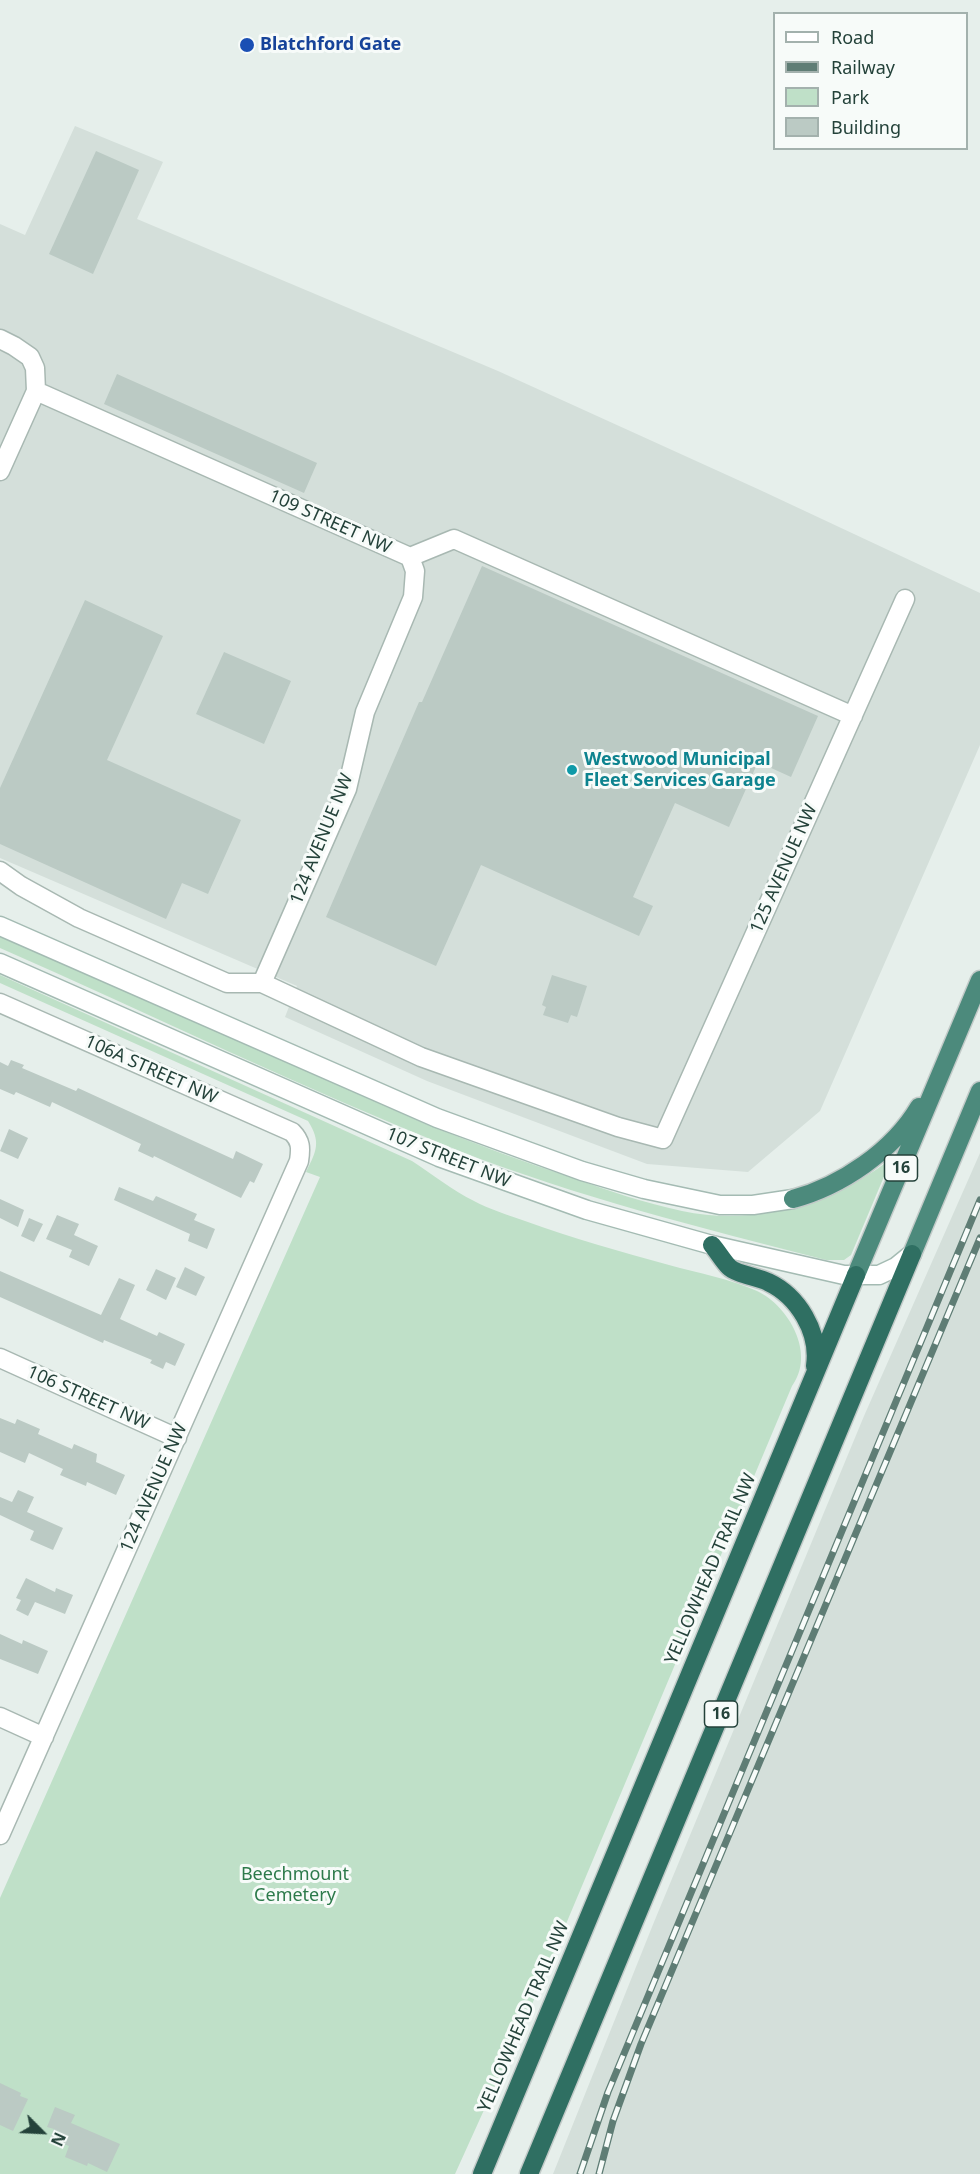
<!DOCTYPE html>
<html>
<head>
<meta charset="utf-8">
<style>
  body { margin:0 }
  #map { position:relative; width:980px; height:2174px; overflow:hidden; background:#e6efeb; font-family:"Noto Sans",sans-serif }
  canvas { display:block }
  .legend { position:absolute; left:773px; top:12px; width:195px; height:138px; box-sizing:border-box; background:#f7fbf9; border:2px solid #a3b1ad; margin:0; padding:8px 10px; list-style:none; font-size:18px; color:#24423a }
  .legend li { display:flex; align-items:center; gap:12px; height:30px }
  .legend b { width:30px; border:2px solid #a3b1ad }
  .north { position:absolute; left:12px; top:2102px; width:60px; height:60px; -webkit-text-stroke:4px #f7fbf9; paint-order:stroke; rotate:114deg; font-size:16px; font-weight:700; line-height:24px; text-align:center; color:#24423a }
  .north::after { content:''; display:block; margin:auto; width:21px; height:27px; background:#24423a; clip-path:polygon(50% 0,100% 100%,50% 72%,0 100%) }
</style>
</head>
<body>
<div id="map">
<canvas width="980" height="2174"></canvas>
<ul class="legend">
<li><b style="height:8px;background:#fff"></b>Road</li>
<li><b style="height:8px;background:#5f7d75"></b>Railway</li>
<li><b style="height:16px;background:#bfe0c8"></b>Park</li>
<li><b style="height:16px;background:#bbcac4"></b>Building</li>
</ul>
<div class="north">N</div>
</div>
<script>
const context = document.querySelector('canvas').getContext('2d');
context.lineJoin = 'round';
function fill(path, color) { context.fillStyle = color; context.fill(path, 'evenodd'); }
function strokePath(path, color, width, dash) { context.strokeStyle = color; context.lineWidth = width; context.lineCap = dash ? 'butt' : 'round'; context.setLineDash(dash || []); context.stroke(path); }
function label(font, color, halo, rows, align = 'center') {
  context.font = font + ' "Noto Sans",sans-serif'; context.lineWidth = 6; context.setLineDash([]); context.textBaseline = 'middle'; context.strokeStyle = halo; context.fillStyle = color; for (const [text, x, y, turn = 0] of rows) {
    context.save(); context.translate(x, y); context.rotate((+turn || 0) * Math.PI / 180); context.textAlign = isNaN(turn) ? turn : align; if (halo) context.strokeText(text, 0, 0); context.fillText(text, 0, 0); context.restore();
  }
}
fill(new Path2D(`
  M75 126 163 162 137 219 498 371 760 490 980 593V745L820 1111 748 1172 647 1164 427 1081 285 1017 297 986 0 858V224L25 235Z
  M980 1153V2174H553L654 1922 864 1416Z`), '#d4dfda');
fill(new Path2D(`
  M0 936 428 1125C476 1144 524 1162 573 1178 609 1191 645 1203 682 1211 753 1226 827 1206 884 1164L888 1167 851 1255 844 1260H826C702 1228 577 1197 457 1150 302 1088 152 1015 0 948Z
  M0 975 412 1161C432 1174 452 1190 474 1201 489 1209 508 1215 525 1221 572 1238 621 1252 669 1265 698 1273 730 1279 757 1291 789 1306 816 1354 792 1386L537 1993 455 2174H0V1898L320 1177 306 1172C317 1150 321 1142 308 1121L0 983Z`), '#bfe0c8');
fill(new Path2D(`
  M96 151 139 170 93 274 49 254Z
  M117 374 317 463 304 493 104 404Z
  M482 566 818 716 791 777 758 762 729 827 675 803 633 897 653 906 639 936 481 865 436 966 326 917 419 702H422Z
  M85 600 163 636 107 760 241 820 208 894 182 883 166 919 0 844V788Z
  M224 652 291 681 264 744 196 714Z
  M552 975 587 986 577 1017 571 1015 568 1023 543 1015 546 1007 542 1005Z
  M11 1060 24 1065 22 1068 76 1091 78 1088 233 1159 236 1151 263 1164 254 1183 250 1181 241 1198 154 1156 153 1158 138 1151 141 1144 52 1102 50 1107 16 1092 14 1095 0 1089V1062L8 1066Z
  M9 1129 28 1138 18 1159 0 1151Z
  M119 1187 153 1201 156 1196 197 1214 194 1220 215 1229 207 1249 188 1241 190 1234 114 1200Z
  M0 1199 24 1210 18 1227 0 1218Z
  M57 1215 79 1224 74 1235 98 1246 89 1266 69 1257 72 1250 46 1239Z
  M29 1218 43 1224 34 1242 21 1236Z
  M185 1267 205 1277 196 1296 176 1287Z
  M156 1269 176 1278 166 1300 146 1290Z
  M0 1271 101 1315 119 1278 135 1285 120 1319 157 1336 159 1332 185 1344 175 1366 166 1362 163 1369 150 1363 152 1360 104 1340 103 1343 0 1297Z
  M0 1418 15 1424 17 1419 40 1429 38 1434 72 1449 74 1444 97 1454 96 1462 125 1475 116 1495 87 1482 86 1486 60 1475 63 1469 29 1453 25 1463 0 1452Z
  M18 1490 34 1497 27 1512 63 1528 53 1550 30 1540 34 1531 0 1515V1497L12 1502Z
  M26 1578 55 1592 56 1588 73 1595 65 1614 35 1602 28 1616 16 1610 21 1600 16 1598Z
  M0 1634 22 1644 23 1640 48 1651 38 1674 0 1659Z
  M0 2083 21 2093 20 2096 28 2099 13 2131 0 2125Z
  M55 2107 75 2115 71 2123 120 2144 107 2172 88 2163 87 2166 65 2157 69 2146 50 2139 54 2129 47 2127Z`), '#bbcac4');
const minor = new Path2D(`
  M0 339 14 346 30 357 35 368 36 391 0 471
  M36 391 410 557 454 539 853 716
  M0 871 21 886 79 918 227 983H262L421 1057 618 1127 663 1139 905 599
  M262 983 347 789 365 712 413 597 415 571 410 557
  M0 1003 292 1132C301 1141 301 1148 299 1161L0 1835
  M0 1358 177 1438
  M0 1717 44 1737`);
const secondary = new Path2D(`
  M0 926 437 1118 582 1171 644 1189 720 1205H753L793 1199
  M0 963 439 1157 587 1210 712 1245 844 1275H879L896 1267 912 1254`);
const trunk = new Path2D(`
  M793 1199C841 1186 893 1151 919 1107
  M912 1254 980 1091
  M856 1275 980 980`);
const motorway = new Path2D(`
  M712 1245C718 1252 723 1261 729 1267 736 1274 758 1277 768 1282 798 1296 820 1332 815 1366
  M482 2174 856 1275
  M529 2174 912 1254`);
strokePath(minor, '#a8b8b2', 21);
strokePath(secondary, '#a4bbb3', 21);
strokePath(trunk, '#c2cac8', 21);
strokePath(motorway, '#c2cac8', 21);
strokePath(minor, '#fff', 18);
strokePath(secondary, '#fff', 18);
strokePath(trunk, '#4c8a7c', 18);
strokePath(motorway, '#2f6f62', 18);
const rail = new Path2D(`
  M580 2174 608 2092 980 1200
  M599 2174 613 2121 641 2044 980 1238`);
strokePath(rail, '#5f7d75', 7);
strokePath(rail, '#f7fbf9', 4.5, [14]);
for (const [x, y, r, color] of [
  [247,45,8,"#1a4fb4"],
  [572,770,6,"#0f9aa8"]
]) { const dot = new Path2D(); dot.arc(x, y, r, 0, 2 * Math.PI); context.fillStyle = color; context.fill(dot); strokePath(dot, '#f7fbf9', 2); }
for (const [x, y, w] of [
  [901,1168,33],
  [721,1714,33]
]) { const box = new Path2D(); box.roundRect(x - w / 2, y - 13, w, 26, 4.5); context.fillStyle = '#f7fbf9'; context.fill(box); strokePath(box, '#24423a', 1.5); }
label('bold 16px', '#24423a', null, [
  ["16",901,1168],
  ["16",721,1714]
]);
label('bold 18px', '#164399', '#f7fbf9', [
  ["Blatchford Gate",260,45]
], 'left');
label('18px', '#24423a', '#f7fbf9', [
  ["109 STREET NW",330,522,24],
  ["124 AVENUE NW",322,839,-68],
  ["125 AVENUE NW",784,869,-66],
  ["106A STREET NW",151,1070,24],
  ["107 STREET NW",448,1158,22],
  ["106 STREET NW",88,1398,24],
  ["124 AVENUE NW",154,1488,-66],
  ["YELLOWHEAD TRAIL NW",711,1569,-67],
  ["YELLOWHEAD TRAIL NW",524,2017,-67]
]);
label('bold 18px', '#0d838f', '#f7fbf9', [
  ["Westwood Municipal",584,760],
  ["Fleet Services Garage",584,781]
], 'left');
label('18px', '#2d7a4b', '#f7fbf9', [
  ["Beechmount",295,1875],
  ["Cemetery",295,1896]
]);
</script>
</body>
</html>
